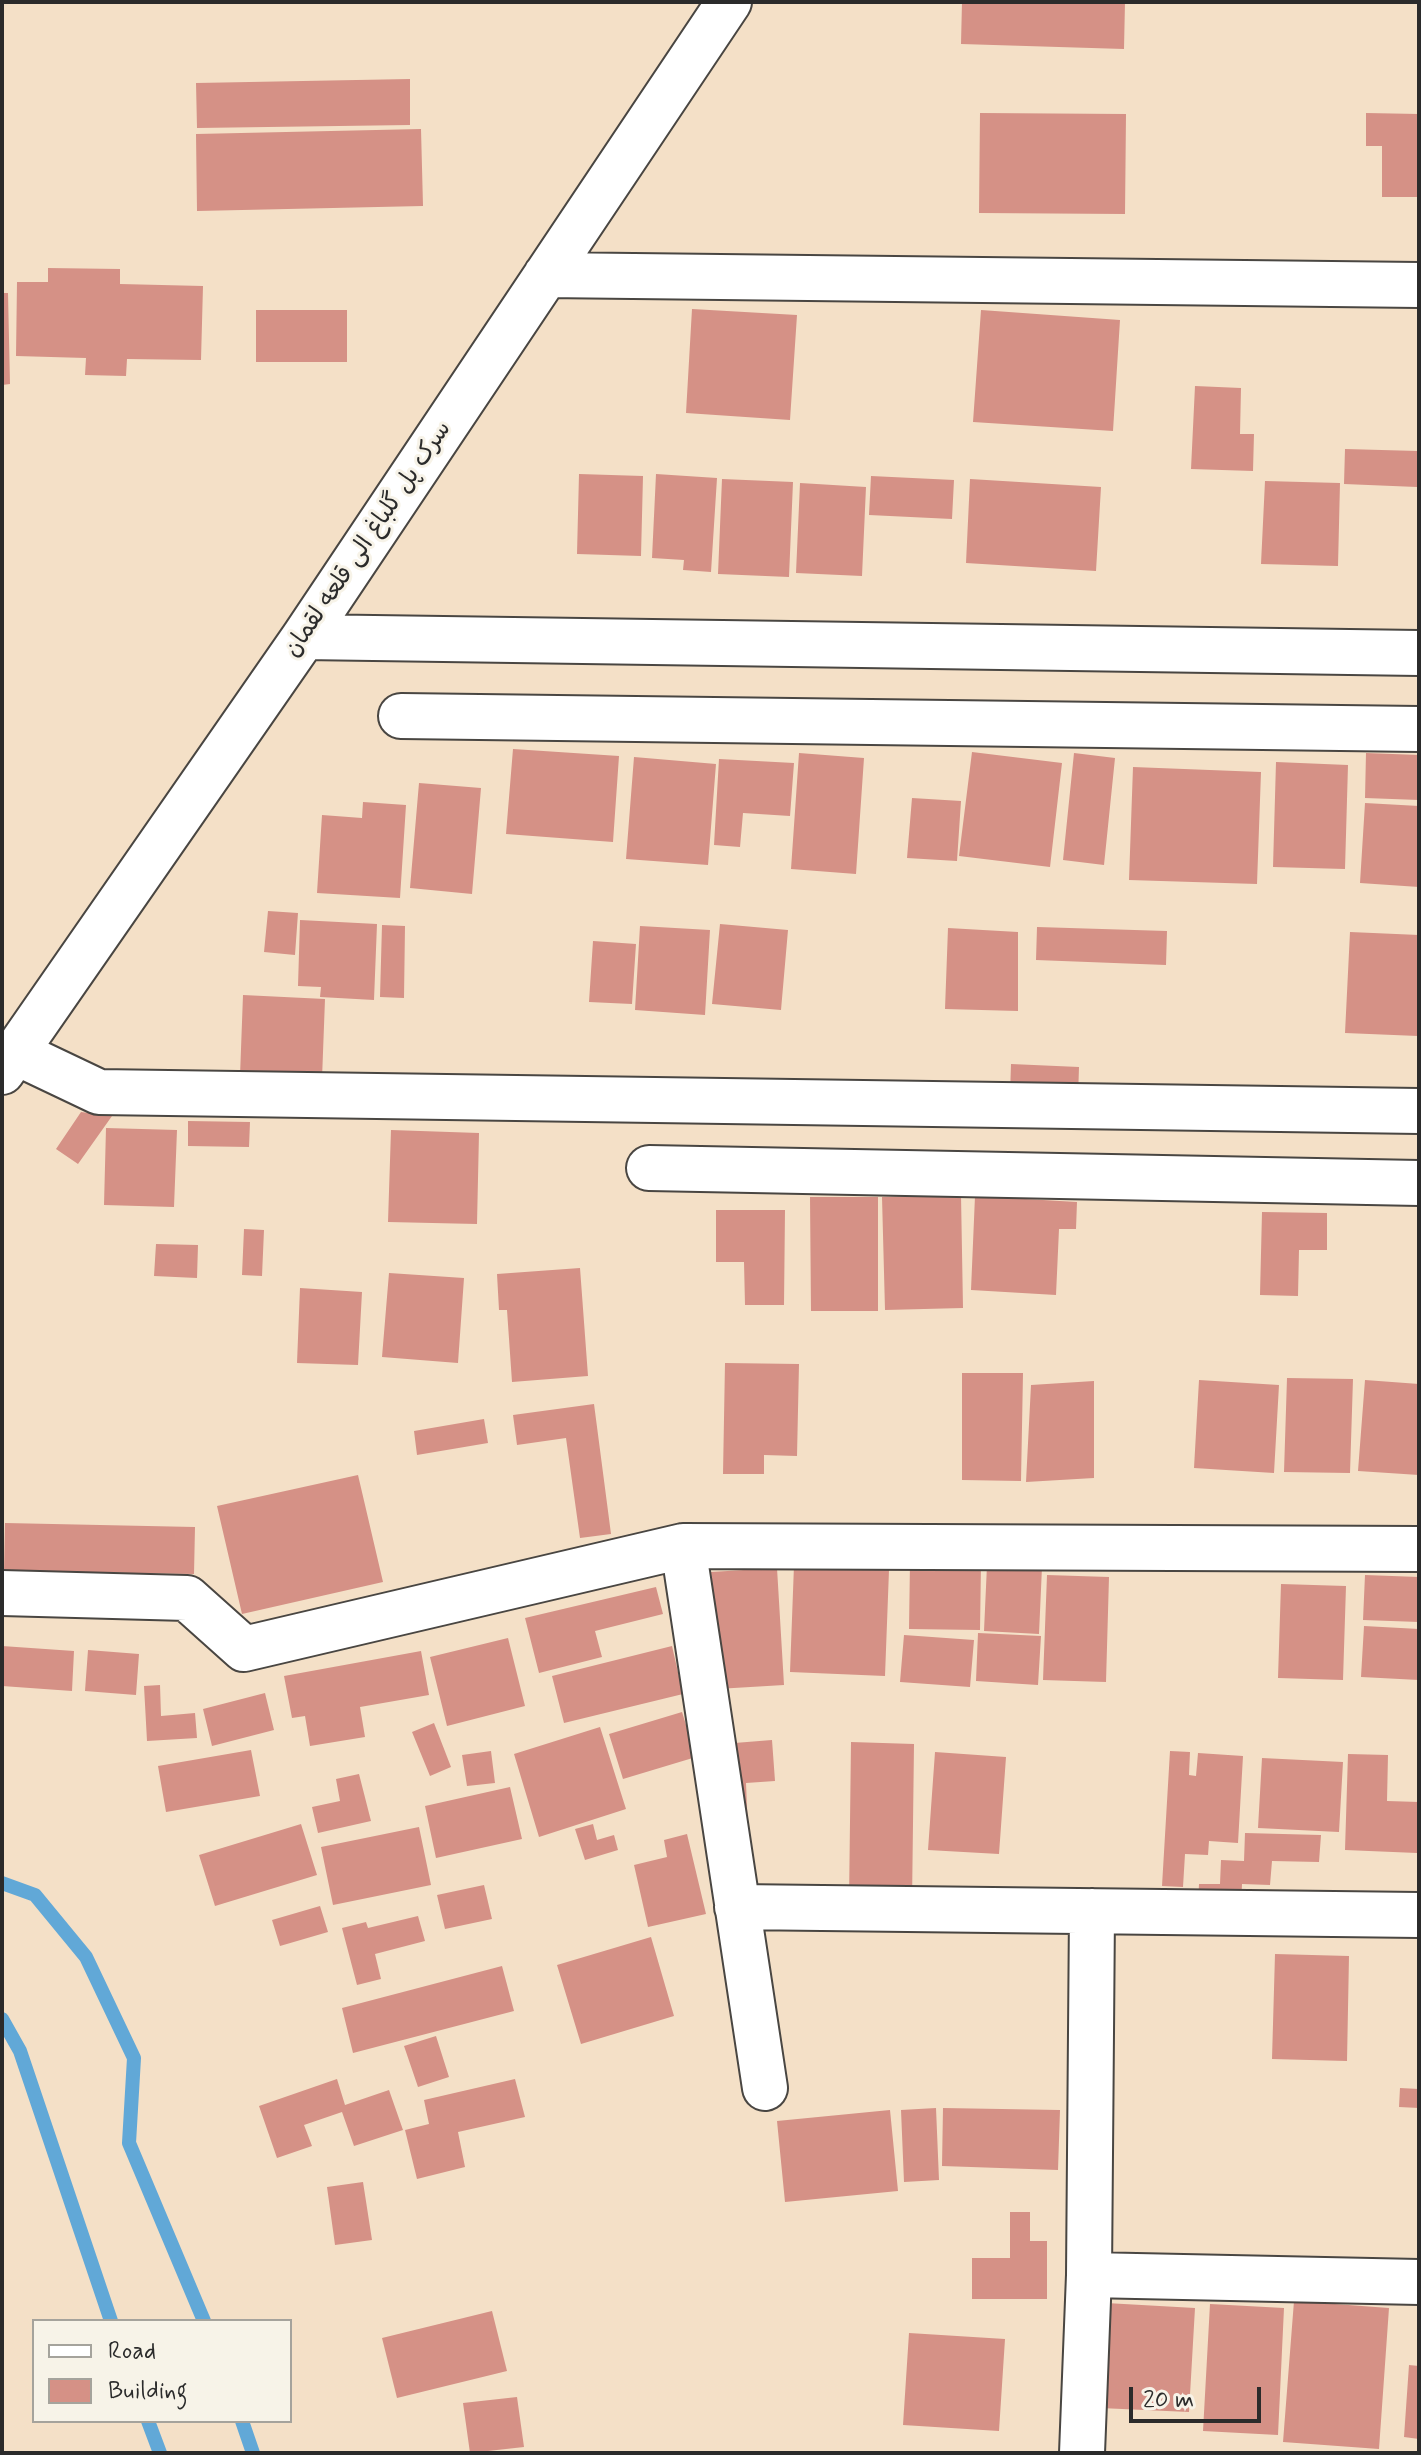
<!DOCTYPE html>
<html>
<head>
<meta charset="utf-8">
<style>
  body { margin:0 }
  #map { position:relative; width:1421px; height:2455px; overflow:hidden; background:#f4e0c7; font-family:Mynerve,sans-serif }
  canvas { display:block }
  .frame { position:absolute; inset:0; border:4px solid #2b2b2b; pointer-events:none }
  .legend { position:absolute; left:32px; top:2319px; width:260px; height:104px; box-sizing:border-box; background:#f7f3e8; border:2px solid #a5a39c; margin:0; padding:10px 14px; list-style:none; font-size:24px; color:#2b2b2b }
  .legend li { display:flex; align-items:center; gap:16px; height:40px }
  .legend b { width:40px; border:2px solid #a5a39c }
  .scale { position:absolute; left:1129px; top:2387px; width:132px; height:36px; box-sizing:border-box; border:4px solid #2b2b2b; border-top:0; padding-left:10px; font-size:24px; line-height:28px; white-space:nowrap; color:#2b2b2b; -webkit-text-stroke:6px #f7f3e8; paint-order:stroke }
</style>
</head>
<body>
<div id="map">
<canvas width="1421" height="2455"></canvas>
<div class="frame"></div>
<ul class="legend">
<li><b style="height:10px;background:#fff"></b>Road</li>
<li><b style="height:22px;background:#d59186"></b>Building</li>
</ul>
<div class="scale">20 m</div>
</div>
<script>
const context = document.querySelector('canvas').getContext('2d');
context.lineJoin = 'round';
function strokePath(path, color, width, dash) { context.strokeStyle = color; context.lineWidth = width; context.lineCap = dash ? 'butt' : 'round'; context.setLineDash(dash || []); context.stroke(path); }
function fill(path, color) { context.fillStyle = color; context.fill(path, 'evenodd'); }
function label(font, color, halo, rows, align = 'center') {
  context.font = font + ' Mynerve,"Playpen Sans Arabic",sans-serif'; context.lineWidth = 6; context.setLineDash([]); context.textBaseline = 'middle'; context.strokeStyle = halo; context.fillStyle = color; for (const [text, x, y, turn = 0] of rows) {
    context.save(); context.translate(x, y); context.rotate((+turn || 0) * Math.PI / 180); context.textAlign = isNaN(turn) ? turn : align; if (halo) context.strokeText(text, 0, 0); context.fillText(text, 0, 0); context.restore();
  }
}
strokePath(new Path2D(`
  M2 1883 35 1895 86 1957 134 2058 129 2143 204 2321
  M2 2019 20 2051 111 2321
  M148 2421 160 2453
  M242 2421 253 2453`), '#61a8d7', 14);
fill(new Path2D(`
  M962 2H1125L1124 49 961 44Z
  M410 79V125L197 128 196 83Z
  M980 113 1126 114 1125 214 979 213Z
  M1366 113 1419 114V197H1382V146H1366Z
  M421 129 423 206 197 211 196 134Z
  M48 268 120 269V284L203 286 201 360 127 359 126 376 85 375 86 358 16 356 17 282H48Z
  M2 293H8L10 384 2 385Z
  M692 309 797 315 790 420 686 413Z
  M256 310H347V362H256Z
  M981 310 1120 320 1113 431 973 422Z
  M1195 386 1241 388 1240 434H1254L1253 471 1191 469Z
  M1345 449 1418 451 1417 487 1344 484Z
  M579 474 643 476 641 556 577 554Z
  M656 474 717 478 711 572 683 570 684 560 652 558Z
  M871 476 954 480 952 519 869 515Z
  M722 479 793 482 789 577 718 574Z
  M970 479 1101 487 1096 571 966 563Z
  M1265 481 1340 483 1338 566 1261 564Z
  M800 483 866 487 862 576 796 573Z
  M513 749 619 756 613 842 506 834Z
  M972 752 1062 763 1050 867 959 856Z
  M799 753 864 758 856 874 791 869Z
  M1074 753 1115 758 1104 865 1063 860Z
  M1366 753 1419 755V800L1365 798Z
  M634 757 716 764 708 865 626 859Z
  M719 759 794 763 790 816 743 813 740 847 714 845Z
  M1276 762 1348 765 1345 869 1273 867Z
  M1133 767 1261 772 1257 884 1129 880Z
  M419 783 481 788 472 894 410 888Z
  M912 798 961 801 957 861 907 858Z
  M363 802 406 805 400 898 317 893 322 815 362 818Z
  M1365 803 1419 806V887L1360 883Z
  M268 911 298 913 295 955 264 952Z
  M300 920 377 924 374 1000 320 997 321 987 298 986Z
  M720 924 788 930 781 1010 712 1004Z
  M382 925 405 926 404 998 380 997Z
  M640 926 710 930 705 1015 635 1010Z
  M1037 927 1167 931 1166 965 1036 960Z
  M948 928 1018 932V1011L945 1009Z
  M1350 932 1419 935 1418 1036 1345 1033Z
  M593 941 636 944 632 1004 589 1002Z
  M243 995 325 999 322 1079 240 1076Z
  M1011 1064 1079 1067 1078 1098 1010 1095Z
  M81 1112 112 1116 78 1164 56 1149Z
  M188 1121 250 1122 249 1147 188 1146Z
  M106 1128 177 1130 174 1207 104 1205Z
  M391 1130 479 1133 477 1224 388 1222Z
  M961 1195 963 1308 885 1310 882 1197Z
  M975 1196 1077 1202 1076 1229H1059L1056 1295 971 1290Z
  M810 1197H878V1311H811Z
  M716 1210H785L784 1305H745L744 1262H716Z
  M1262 1212 1327 1213V1250H1299L1298 1296 1260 1295Z
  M244 1229 264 1230 262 1276 242 1275Z
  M156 1244 198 1245 197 1278 154 1276Z
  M580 1268 588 1376 512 1382 507 1310H499L497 1274Z
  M389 1273 464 1278 458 1363 382 1357Z
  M300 1288 362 1292 358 1365 297 1363Z
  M725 1363 799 1364 797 1456 764 1455V1474H723Z
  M962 1373H1023L1021 1481 962 1480Z
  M1287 1378 1353 1379 1350 1473 1284 1472Z
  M1199 1380 1279 1385 1274 1473 1194 1468Z
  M1365 1380 1419 1384V1475L1358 1471Z
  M1094 1381V1478L1026 1482 1031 1385Z
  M594 1404 611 1534 580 1538 566 1438 517 1445 513 1415Z
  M484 1419 488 1443 417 1455 414 1431Z
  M358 1475 383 1582 242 1614 217 1506Z
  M5 1523 195 1527 194 1574 4 1571Z
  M910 1562 981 1564 980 1630 909 1629Z
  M794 1565 889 1570 885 1676 790 1672Z
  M987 1565 1042 1567 1039 1634 984 1631Z
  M777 1568 784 1685 717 1689 711 1572Z
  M1047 1575 1109 1577 1106 1682 1043 1680Z
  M1365 1575 1419 1577V1622L1363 1620Z
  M1281 1584 1346 1586 1343 1680 1278 1678Z
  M656 1587 663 1614 595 1631 602 1657 539 1673 525 1618Z
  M1364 1626 1419 1629V1680L1361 1677Z
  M978 1633 1041 1636 1038 1685 976 1681Z
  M904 1635 974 1640 970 1687 900 1682Z
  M508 1638 525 1706 447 1726 430 1657Z
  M2 1646 74 1651 72 1691 2 1686Z
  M672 1646 683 1694 564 1723 552 1676Z
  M88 1650 139 1654 136 1695 85 1691Z
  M421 1651 429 1695 360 1707 365 1737 310 1746 305 1716 292 1718 284 1676Z
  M160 1685 161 1716 195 1713 197 1738 147 1741 144 1686Z
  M265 1693 274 1730 212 1746 203 1709Z
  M682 1712 696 1757 623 1779 609 1734Z
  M434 1723 451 1767 430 1776 412 1732Z
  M600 1727 626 1809 539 1837 514 1754Z
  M772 1740 775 1781 746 1783 748 1831 728 1832 722 1744Z
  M851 1742 914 1744 912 1903 849 1902Z
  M251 1750 260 1796 166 1812 158 1766Z
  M491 1751 495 1783 467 1786 462 1755Z
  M1170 1751 1190 1752 1189 1775 1196 1776 1198 1753 1243 1756 1238 1843 1209 1841 1208 1855 1185 1854 1183 1887 1162 1886Z
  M935 1752 1006 1757 999 1854 928 1850Z
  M1348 1754 1388 1755 1387 1801 1419 1802 1417 1853 1345 1850Z
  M1262 1758 1343 1762 1339 1832 1258 1828Z
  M359 1774 371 1821 318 1833 312 1807 340 1801 336 1779Z
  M510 1787 522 1839 436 1858 425 1806Z
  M301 1824 317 1875 215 1906 199 1855Z
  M593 1824 597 1840 614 1835 618 1850 585 1860 575 1829Z
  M419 1827 431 1885 333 1905 321 1847Z
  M1245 1833 1321 1835 1319 1862 1272 1861 1270 1885 1242 1884 1241 1907 1198 1905 1199 1884H1220L1221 1860 1244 1861Z
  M687 1834 706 1914 648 1927 634 1865 667 1857 664 1840Z
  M484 1885 492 1919 445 1929 437 1895Z
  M320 1906 328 1932 280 1946 272 1920Z
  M418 1916 425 1941 375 1954 381 1979 357 1985 342 1928 366 1922 368 1928Z
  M651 1937 674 2016 581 2044 557 1965Z
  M1275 1954 1349 1956 1347 2061 1272 2059Z
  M502 1966 514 2011 353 2053 342 2008Z
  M436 2036 449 2077 418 2087 404 2046Z
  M337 2079 345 2105 389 2090 403 2130 354 2146 342 2112 304 2125 312 2146 277 2158 259 2106Z
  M515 2079 525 2117 458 2132 465 2167 417 2179 405 2130 429 2124 424 2100Z
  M1400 2088 1419 2089V2108L1399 2107Z
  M936 2108 939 2180 904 2182 901 2110Z
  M943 2108 1060 2110 1058 2170 942 2166Z
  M890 2110 898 2191 785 2202 777 2121Z
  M363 2182 372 2240 335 2245 327 2187Z
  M1010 2212H1030V2241H1047V2299H972V2258H1010Z
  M1294 2301 1389 2308 1379 2449 1283 2442Z
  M1106 2303 1195 2308 1189 2412 1100 2408Z
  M1210 2304 1284 2308 1278 2435 1203 2431Z
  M492 2311 507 2371 397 2398 382 2338Z
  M909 2333 1005 2339 999 2431 903 2425Z
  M1409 2365 1419 2366V2439L1404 2437Z
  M517 2397 524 2447 470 2453 463 2403Z`), '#d59186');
const minor = new Path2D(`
  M546 275 1419 285
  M304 637 1419 653
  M401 716 1419 729
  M17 1053 99 1092 1419 1111
  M2 1072 304 637 729 2
  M649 1168 1419 1183
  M683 1546 765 2088
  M2 1593 187 1598 244 1649 683 1546 1419 1549
  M737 1907 1419 1915
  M1089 2275 1419 2282
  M1082 2453 1089 2275 1092 1911`);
strokePath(minor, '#494642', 48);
strokePath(minor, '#fff', 44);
label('24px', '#2b2b2b', '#f7f3e8', [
  ["سرک پل گلباغ الی قلعه لقمان",369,540,-56]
]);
</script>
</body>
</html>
